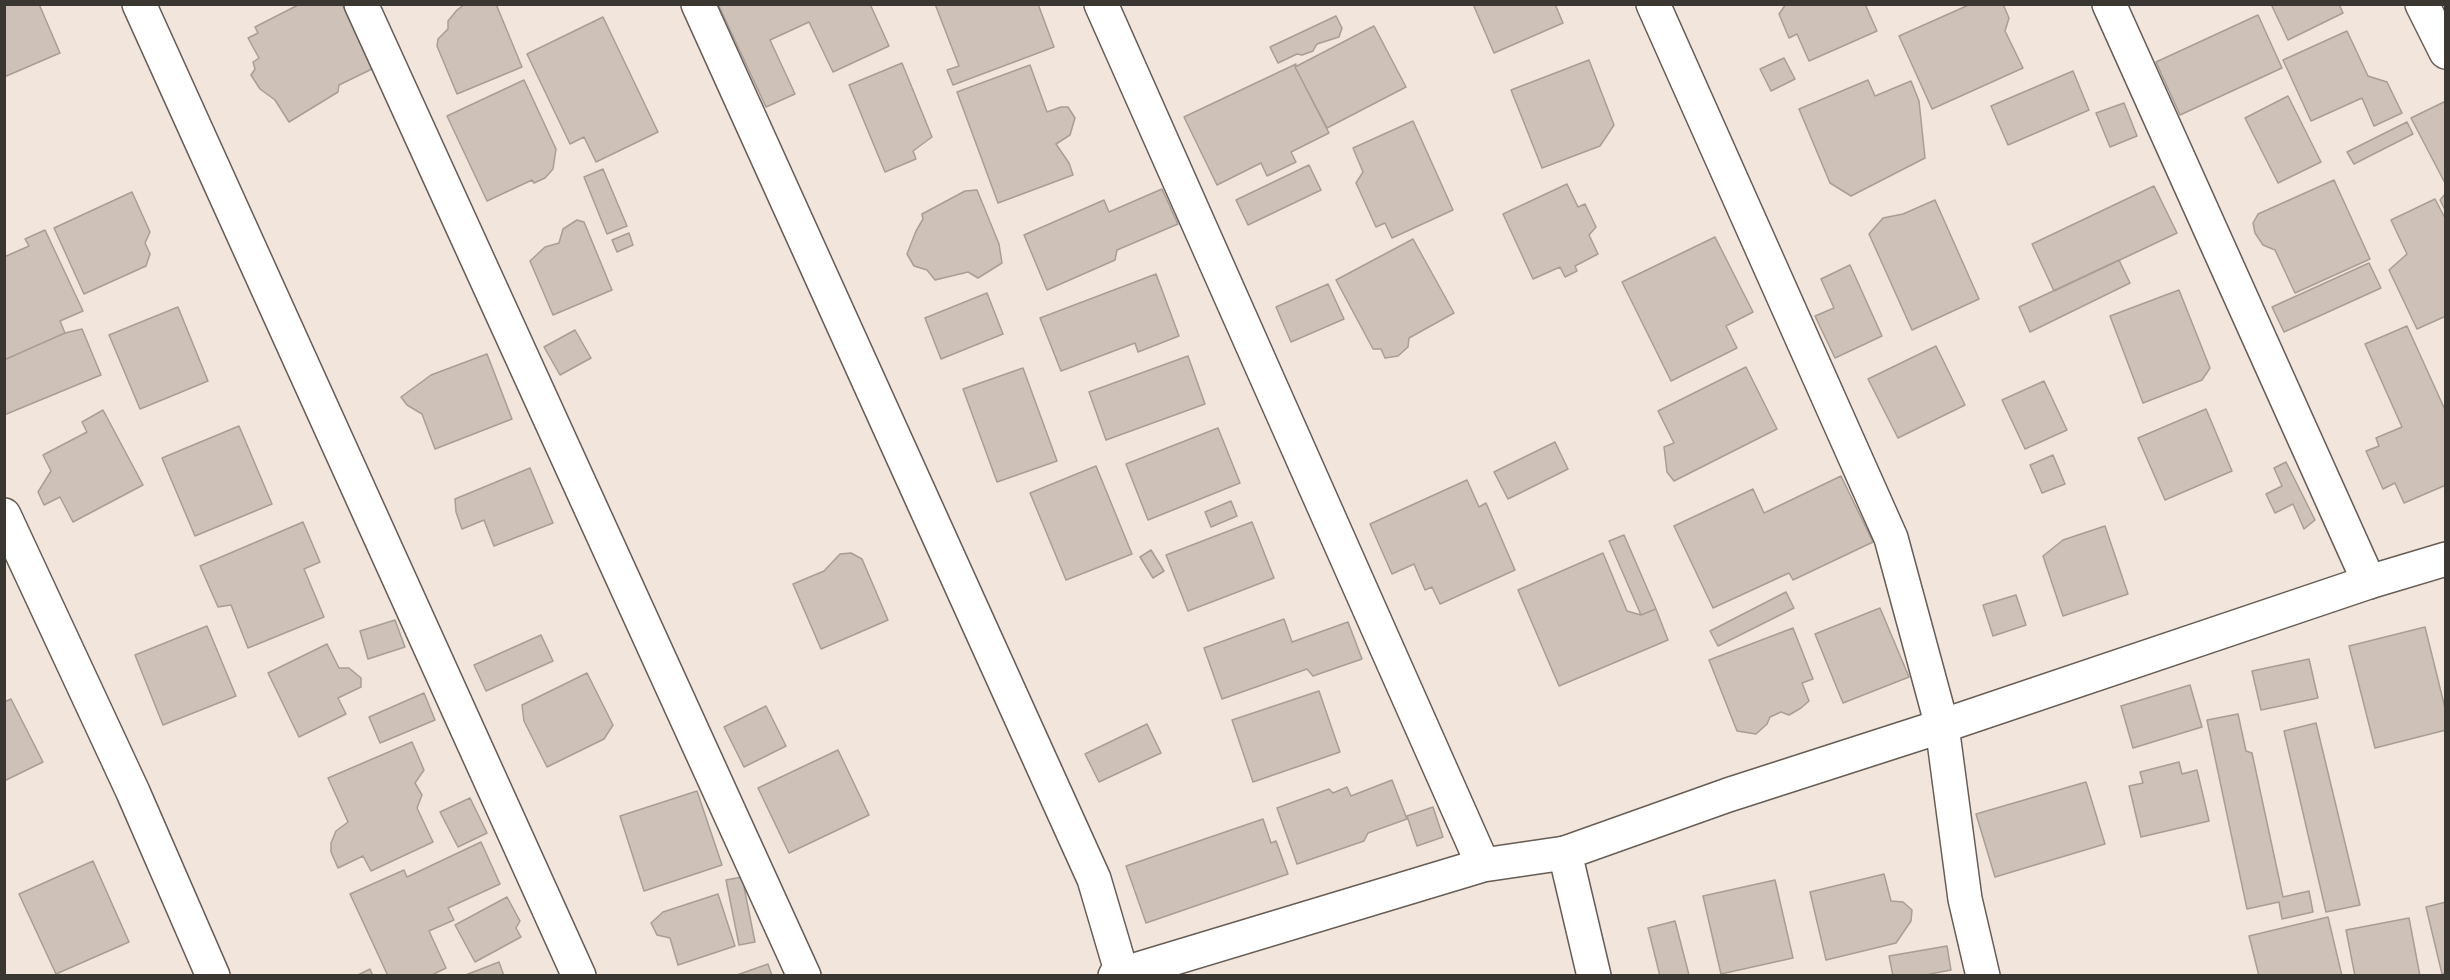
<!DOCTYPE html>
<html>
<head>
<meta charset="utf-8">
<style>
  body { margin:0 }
  #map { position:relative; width:2450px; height:980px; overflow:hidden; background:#f1e5dc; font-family:"PT Sans",sans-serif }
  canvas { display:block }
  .frame { position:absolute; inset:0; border:6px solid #3a3632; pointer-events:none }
</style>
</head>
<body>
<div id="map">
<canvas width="2450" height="980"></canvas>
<div class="frame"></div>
</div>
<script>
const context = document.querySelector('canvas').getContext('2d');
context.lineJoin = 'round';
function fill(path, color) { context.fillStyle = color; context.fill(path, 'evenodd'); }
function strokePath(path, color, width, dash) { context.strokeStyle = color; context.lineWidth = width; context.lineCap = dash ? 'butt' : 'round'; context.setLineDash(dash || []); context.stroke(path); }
const building = new Path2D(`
  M4 4H39L60 53 4 77Z
  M300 4H342L374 68 339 85 338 92 289 122 275 100 260 89 251 75 255 69 253 62 259 58 248 38 258 33 255 27Z
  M465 4H496L522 67 457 94 437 46 438 39 448 29V21L457 10Z
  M718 4H870L889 46 833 72 809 22 770 40 795 94 766 107Z
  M935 4H1038L1054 47 953 85 947 70 959 66Z
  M1473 4H1555L1563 23 1494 53Z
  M1786 4H1865L1877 31 1809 61 1797 34 1789 38 1779 14Z
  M1971 4H2003L2009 18 2005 31 2023 68 1932 109 1899 36Z
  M2271 4H2339L2343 13 2288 40Z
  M2258 15 2282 68 2180 115 2156 62Z
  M1336 16 1342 28 1339 37 1317 44 1313 51 1302 55 1297 54 1278 63 1270 47Z
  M603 17 658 132 596 162 584 137 570 144 527 54Z
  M1374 26 1406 87 1327 128 1295 67Z
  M2347 31 2368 76 2387 82 2402 113 2374 126 2362 98 2311 121 2283 60Z
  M1784 58 1795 79 1771 91 1760 69Z
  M1589 60 1614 125 1600 146 1542 168 1511 90Z
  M902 63 932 137 913 151 916 159 885 172 849 85Z
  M1296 64 1295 67 1329 133 1291 152 1296 162 1267 176 1261 163 1217 185 1184 117Z
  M1030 65 1047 112 1061 107H1068L1075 118 1070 135 1056 144 1069 163 1073 175 998 203 957 92Z
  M2073 71 2089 110 2008 145 1991 106Z
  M524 80 556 149 553 169 545 178 534 183 532 180 487 201 447 116Z
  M1868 80 1875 96 1911 81 1919 101 1925 158 1851 196 1830 183 1799 109Z
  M2288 96 2321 162 2278 183 2245 118Z
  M2446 101V185L2411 118Z
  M2124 103 2137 136 2110 147 2096 113Z
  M1413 121 1453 210 1392 238 1385 223 1376 227 1356 183 1363 172 1353 148Z
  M2407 122 2413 134 2354 164 2347 152Z
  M1309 165 1321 190 1248 225 1236 200Z
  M603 169 627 226 607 234 584 177Z
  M2334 180 2370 259 2295 293 2275 250 2263 245 2255 233 2253 223 2258 214Z
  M1567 184 1578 207 1585 204 1596 227 1589 235 1598 254 1575 266 1577 271 1565 277 1560 267 1533 279 1503 214Z
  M2154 186 2177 233 2054 291 2032 244Z
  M1162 189 1178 224 1117 250 1115 260 1047 290 1024 235 1104 200 1109 212Z
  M977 190 999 244 1002 263 978 278 968 272 935 280 927 270 914 266 907 254 916 231 923 219 922 214 965 191Z
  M132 192 150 232 145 243 150 254 146 266 84 294 54 228Z
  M2446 193V212L2440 200Z
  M2435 199 2446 220V316L2417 329 2389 270 2407 254 2391 220Z
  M1935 200 1979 299 1912 330 1869 234 1883 218 1903 214Z
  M577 220 584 222 612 290 553 315 530 261 545 247 559 243 563 229Z
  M45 230 83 311 60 321 65 333 4 360V257L29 246 25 239Z
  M629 233 633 245 617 252 612 240Z
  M1715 237 1753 312 1726 326 1737 348 1671 381 1622 282Z
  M1413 239 1454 313 1409 338 1408 347 1398 356 1385 358 1381 349H1373L1336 280Z
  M2119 260 2130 283 2030 332 2019 307Z
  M2369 263 2381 288 2284 332 2272 307Z
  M1850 265 1882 336 1835 358 1815 316 1834 308 1821 279Z
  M1156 274 1179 336 1138 352 1135 343 1061 371 1040 318Z
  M1328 284 1344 319 1291 342 1276 307Z
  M2179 290 2210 368 2202 380 2143 403 2110 316Z
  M987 293 1003 334 941 359 925 318Z
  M178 307 208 381 140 409 109 335Z
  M2407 326 2446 412V485L2404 503 2395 483 2383 489 2366 451 2379 446 2376 438 2402 427 2365 344Z
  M82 329 101 375 4 415V360L65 333Z
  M575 330 591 358 560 375 544 347Z
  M1936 346 1965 405 1898 438 1868 379Z
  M487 354 512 419 435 449 422 414 407 405 401 397 431 375Z
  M1188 356 1205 404 1106 440 1089 392Z
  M1746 367 1777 429 1674 481 1667 472 1664 447 1674 443 1658 411Z
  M1023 368 1057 461 997 482 963 389Z
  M2044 381 2067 430 2025 449 2002 400Z
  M2206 409 2232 471 2165 500 2138 438Z
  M103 410 143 485 73 522 60 497 44 505 38 492 51 471 43 455 87 432 82 422Z
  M239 426 272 504 195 536 162 458Z
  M1218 428 1240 483 1148 520 1126 464Z
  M1555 442 1568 469 1508 499 1494 472Z
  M2053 455 2065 484 2042 493 2030 465Z
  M2286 462 2315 520 2304 529 2293 504 2275 513 2266 494 2282 486 2274 468Z
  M1096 466 1132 554 1066 580 1030 493Z
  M530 468 553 523 494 546 484 520 462 529 456 512 455 499Z
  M1841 476 1873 542 1793 580 1789 573 1713 608 1674 526 1753 489 1764 513Z
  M1467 480 1479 507 1486 503 1515 570 1440 604 1432 587 1425 590 1414 564 1392 574 1370 524Z
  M1231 501 1237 516 1211 527 1205 512Z
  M303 522 320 562 304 569 324 617 248 648 231 605 218 607 200 566Z
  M1252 522 1274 578 1188 611 1166 555Z
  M2105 526 2128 594 2063 616 2043 556 2063 540Z
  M1624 535 1656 609 1641 615 1609 541Z
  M1151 550 1164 571 1153 578 1140 557Z
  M851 553 862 559 888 620 821 649 793 584 824 571 840 554Z
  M1603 553 1627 611 1641 615 1656 609 1668 640 1559 686 1518 590Z
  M1786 592 1794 608 1718 646 1710 631Z
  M2016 595 2026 625 1993 636 1983 605Z
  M1880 608 1909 677 1843 703 1815 634Z
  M1284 619 1292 642 1348 622 1362 659 1313 676 1307 669 1222 699 1204 648Z
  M395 620 405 647 368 659 360 631Z
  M207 626 236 696 163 725 135 655Z
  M2425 627 2446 712V730L2375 748 2349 646Z
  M1793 628 1813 679 1802 683 1809 701 1801 708 1789 715 1781 712 1770 717 1767 724 1756 734 1737 731 1709 660Z
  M541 635 553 661 486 691 474 665Z
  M327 644 339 668H349L361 678V687L338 698 346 714 299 737 268 673Z
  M2309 659 2318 698 2261 710 2252 671Z
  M587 673 613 725 604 739 547 767 524 721 522 705Z
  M2190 685 2202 727 2133 748 2121 706Z
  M1319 691 1340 752 1253 782 1232 720Z
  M424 693 435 720 380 743 369 717Z
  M11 699 43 762 4 781V702Z
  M766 706 786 746 744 767 724 727Z
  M2238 714 2246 751 2252 753 2283 897 2309 891 2313 912 2282 919 2279 902 2247 909 2207 720Z
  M2316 723 2360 905 2326 912 2284 731Z
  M1147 724 1161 753 1099 782 1085 754Z
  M412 742 424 770 415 783 422 795 417 808 433 842 371 871 363 856 338 868 331 852V843L336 831 348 822 328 778Z
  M838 750 869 815 789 853 758 788Z
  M2179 762 2182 774 2197 770 2209 821 2141 837 2129 786 2143 783 2140 772Z
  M1392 780 1407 819 1368 833 1364 841 1297 864 1277 808 1329 789 1333 793 1347 787 1351 796Z
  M2086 782 2105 844 1995 877 1976 814Z
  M697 791 722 865 644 891 620 816Z
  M470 798 487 833 458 847 440 812Z
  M1433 807 1443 837 1417 846 1407 816Z
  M1263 819 1271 843 1276 841 1288 874 1146 923 1126 866Z
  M481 842 500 884 448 908 454 920 429 931 446 968 430 976H388L350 894 404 870 407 877Z
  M93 861 129 942 56 974 19 894Z
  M1884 874 1891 901 1903 902 1912 910 1911 921 1896 943 1826 960 1810 892Z
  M742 877 755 942 739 945 726 880Z
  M1775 880 1793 958 1721 974 1703 896Z
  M718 894 735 946 678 965 670 938 657 935 651 923 663 912Z
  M507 897 520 921 516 928 521 937 475 962 455 925Z
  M2446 902V973L2442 974 2426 907Z
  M2328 917 2342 976H2259L2249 936Z
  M2409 918 2420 976H2355L2346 930Z
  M1675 921 1689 975 1660 976 1648 928Z
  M1947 946 1951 970 1920 976H1893L1889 956Z
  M499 962 504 976H463Z
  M768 964 772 976H734Z
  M370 969 373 976H356Z`);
fill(building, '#cdc1b8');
strokePath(building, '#a89e95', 1.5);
const minor = new Path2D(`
  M139 4 579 976
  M361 4 804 976
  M698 4 1094 879 1122 974
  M1101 4 1483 865
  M1653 4 1891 538 1942 726 1965 899 1983 976
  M2109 4 2369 582
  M2422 4 2446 52
  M4 515 133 792 213 976
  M1115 976 1483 865 1565 853`);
const tertiary = new Path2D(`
  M1594 976 1565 853 1728 795 1942 726 2369 582 2446 559`);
strokePath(minor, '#675d55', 36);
strokePath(tertiary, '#675d55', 36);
strokePath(minor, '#fff', 33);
strokePath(tertiary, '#fff', 33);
</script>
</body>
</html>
